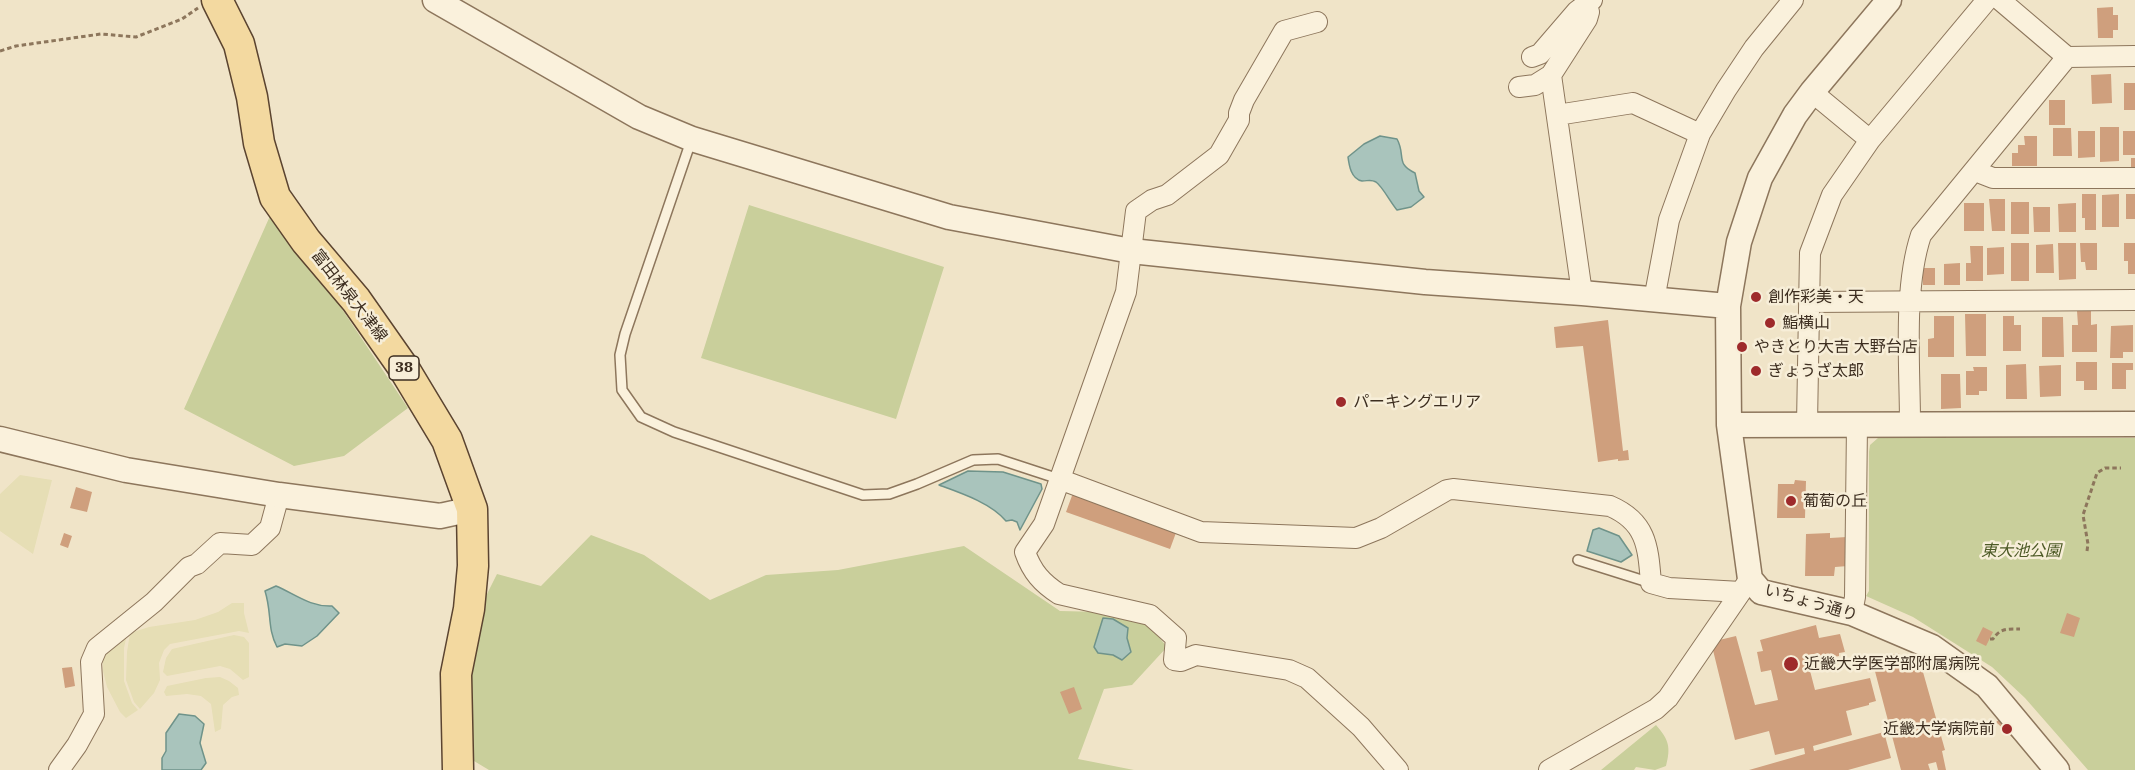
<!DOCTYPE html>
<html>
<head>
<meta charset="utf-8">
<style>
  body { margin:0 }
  canvas { display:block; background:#f0e4c8 }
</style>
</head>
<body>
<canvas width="2135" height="770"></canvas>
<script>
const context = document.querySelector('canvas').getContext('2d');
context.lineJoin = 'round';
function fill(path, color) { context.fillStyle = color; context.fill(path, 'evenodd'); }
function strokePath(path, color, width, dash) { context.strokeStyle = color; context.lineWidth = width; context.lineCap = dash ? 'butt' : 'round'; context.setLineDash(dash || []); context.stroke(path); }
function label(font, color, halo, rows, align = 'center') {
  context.font = font + ' "IBM Plex Serif","Noto Sans JP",serif'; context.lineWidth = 5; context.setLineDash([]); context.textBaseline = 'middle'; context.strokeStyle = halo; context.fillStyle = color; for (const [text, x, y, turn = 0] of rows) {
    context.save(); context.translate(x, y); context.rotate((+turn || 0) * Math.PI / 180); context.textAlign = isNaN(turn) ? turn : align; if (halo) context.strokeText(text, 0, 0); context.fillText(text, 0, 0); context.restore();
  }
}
fill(new Path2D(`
  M20 475 52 480 33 554 0 531V494Z
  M232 603H244V613L249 633 239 631 170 644 164 650 159 663 160 680 154 693 140 709 134 702 126 680 127 652 130 633 149 627 195 620 218 612Z
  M127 634 124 648V681L132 703 138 710 126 718 120 712 107 687 103 671V653Z
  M234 635 244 637 249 643V677L243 680 230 669 220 666 167 676 163 672 166 658 172 649Z
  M220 677 229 681 238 688 239 695 232 697 223 705 221 729 215 732 211 704 201 696 187 694 166 696 164 692 167 686 206 678Z`), '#e6deb5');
fill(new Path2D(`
  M749 205 944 267 896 419 701 358Z
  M274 207 408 408 344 456 294 466 184 409Z
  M1878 438H2135V770H2088L2025 698 1992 667 1913 617 1866 596 1869 591V452L1870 445Z
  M591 535 644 555 710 600 766 575 838 570 964 546 1060 611 1103 612 1147 622 1167 647 1132 685 1104 689 1078 759 1134 770H489L469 758 465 732 472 668 485 598 497 574 541 586Z
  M1656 725C1669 740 1671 747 1666 766L1655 770 1636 767 1634 770H1601Z`), '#c9cf9b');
const water = new Path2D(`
  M1380 136 1397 139C1406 155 1395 164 1415 173L1419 191 1424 197 1411 207 1397 210C1391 203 1382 186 1376 182 1371 179 1368 181 1362 181 1351 179 1349 165 1348 157L1364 144Z
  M968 471 1003 472 1041 484 1042 489 1020 530 1017 522 1012 520 1006 521C991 503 961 493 939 485Z
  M1599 528 1619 536 1632 555 1621 562 1587 551 1593 530Z
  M276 586C295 594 310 607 332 606L339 613 317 636 302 646 285 644 277 647C267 628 272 613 265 591Z
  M1103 618 1113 619 1128 628 1127 638 1131 652 1122 660 1113 655 1098 653 1094 647Z
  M179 714 195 716 204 724 200 743 206 763 201 770H162V758L166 751V733Z`);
fill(water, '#a9c4bc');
strokePath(water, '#6f938a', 1.5);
fill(new Path2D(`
  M2113 7V15H2118V30H2113V38H2098L2097 8Z
  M2111 74 2112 103 2092 104 2091 75Z
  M2124 83H2135V110H2124Z
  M2049 100H2065V125H2049Z
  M2100 127H2119V161L2100 162Z
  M2053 128H2071L2072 156H2053Z
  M2078 131H2095V157L2078 158Z
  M2123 131H2135V155H2123Z
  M2024 136H2037V166H2012V153H2018V145H2025Z
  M2131 158H2135V169H2131Z
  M2082 194H2096V230H2085V218H2082Z
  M2119 194V227H2102V195Z
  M2126 194H2135V219H2126Z
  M1989 199H2005V231H1992Z
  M2011 202H2029V234H2011Z
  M1964 203H1984V231H1964Z
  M2076 203V232H2059L2058 204Z
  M2033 207H2050V232H2034Z
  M2011 243H2029V281H2011Z
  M2058 243H2076V279L2059 280Z
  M2080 243H2097V270H2086L2085 262H2081Z
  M2124 243H2135V274H2128V261H2124Z
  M2053 244 2054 273H2036V245Z
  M1970 246H1983V281H1966V263H1971Z
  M2004 247V274L1987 275V248Z
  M1960 263V285H1944V264Z
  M1922 268H1935V285H1923Z
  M2077 311H2091V325L2097 324V352H2072V325H2078Z
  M1965 314H1986V356H1966Z
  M1934 316H1954V357H1928V339L1934 338Z
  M2003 316H2014V325H2021V351H2003Z
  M2042 317H2063L2064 357H2042Z
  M1608 320 1623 451 1628 450 1629 460 1618 461V459L1598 462 1583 346 1556 348 1554 327Z
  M2133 325V352H2123V358H2110L2111 326Z
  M2076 362H2097V390H2084V381H2076Z
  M2112 363H2133V370H2126V389H2112Z
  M2026 364 2027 399H2006V365Z
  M2061 365V396L2040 397 2039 366Z
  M1973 367H1987V391H1979V395H1966V371H1974Z
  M1941 374H1960L1961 408 1941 409Z
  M1795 480 1806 481 1805 518H1777L1778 484H1794Z
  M76 487 92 492 87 512 70 508Z
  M1073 493 1177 530 1170 549 1066 512Z
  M64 533 72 536 68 548 60 545Z
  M1830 533V538L1847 537 1848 566 1835 567 1834 576H1805L1806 534Z
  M2067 613 2080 618 2074 637 2060 633Z
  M1816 625 1819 638 1840 634 1845 652 1839 653V656L1808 663 1815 690 1870 678 1876 701 1869 703V705L1846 711 1852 735 1813 746 1814 751 1884 732 1891 758 1848 770H1749L1805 754 1804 748 1775 755 1769 731 1735 740 1711 642 1736 636 1755 705 1778 700 1771 670 1761 672 1757 652 1763 651 1760 640Z
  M1983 627 1993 632 1986 646 1976 641Z
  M1899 653 1900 656 1904 655 1907 669 1921 665 1945 750 1942 751 1946 770H1938L1936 762 1928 764 1930 770H1901L1872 660Z
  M72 667 75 686 65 688 62 668Z
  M1074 687 1082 709 1069 714 1060 692Z
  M2000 719 2017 735 2014 739 1996 722Z`), '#cf9f7d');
const service = new Path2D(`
  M691 141 625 334 620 355 622 390 641 417 674 432 863 495 889 494 917 484 973 460 998 459 1059 479
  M1578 560 1651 583`);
const minor = new Path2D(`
  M2000 0 2067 57 2135 56
  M1317 22 1284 31 1244 100 1239 113V120L1219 155 1167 195 1152 200 1136 211 1126 292 1044 524 1025 552C1032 572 1042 583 1059 594L1150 615 1176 638 1174 660 1181 661 1196 655 1289 670 1307 678 1361 727 1398 770
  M1532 57 1540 54 1577 11 1592 0
  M1551 75 1582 293
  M1519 87 1535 85 1551 75 1587 19 1589 12 1587 6
  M1812 92 1870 140
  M1557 115 1633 103 1700 134
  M1975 171 1993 178H2135
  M1654 300 1669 220 1700 134 1726 90 1754 48 1793 0
  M1809 302 2135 300
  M1807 424 1810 253 1832 195 1870 140 1987 0
  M1910 424C1910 366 1903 289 1921 235L2067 57
  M1059 479 1201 532 1356 538 1381 528 1447 490 1453 489 1610 506C1647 522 1648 547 1651 583L1669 588 1741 592
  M1852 613 1855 597 1857 424
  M59 770 77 745 94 714 91 662 97 648 154 602 189 567 197 564 220 543 252 545 270 528 279 495
  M1549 770 1656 709 1668 698 1747 583`);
const tertiary = new Path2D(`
  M435 0 639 117 692 139 949 217 1131 251 1425 282 1582 293 1728 306
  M1889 0 1812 92 1795 115 1760 178 1739 242 1728 306 1729 425 1750 579 1761 592 1852 613 1932 647 1987 686 2057 770
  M1729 425 2135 424
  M0 439 126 470 279 495 440 516 472 509`);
const primary = new Path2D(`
  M217 0 239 44 252 97 259 143 275 197 306 241 356 300 403 367 447 440 472 509 473 566 469 609 456 674 458 770`);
strokePath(service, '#8d765c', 12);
strokePath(minor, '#8d765c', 22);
strokePath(tertiary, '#8d765c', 27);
strokePath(primary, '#5b4430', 33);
strokePath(new Path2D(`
  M0 51 16 46 101 34 136 37 182 19 198 8
  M2087 551 2088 544 2083 515 2097 473 2105 468H2121
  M1990 639H1993C2000 628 2008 629 2020 629`), '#8d765c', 3, [4.5, 3]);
strokePath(service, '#faf1dc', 9);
strokePath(minor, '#faf1dc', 20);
strokePath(tertiary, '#faf1dc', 24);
strokePath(primary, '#f3d9a0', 30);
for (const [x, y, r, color] of [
  [1756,297,6,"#9e2a2b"],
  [1770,323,6,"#9e2a2b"],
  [1742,347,6,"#9e2a2b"],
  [1756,371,6,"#9e2a2b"],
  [1341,402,6,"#9e2a2b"],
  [1791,501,6,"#9e2a2b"],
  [1791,664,8,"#9e2a2b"],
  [2007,729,6,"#9e2a2b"]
]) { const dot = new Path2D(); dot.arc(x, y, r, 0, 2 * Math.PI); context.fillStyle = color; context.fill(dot); strokePath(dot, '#f7eed8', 2); }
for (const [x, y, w] of [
  [404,368,30]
]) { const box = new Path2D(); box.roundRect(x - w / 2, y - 12, w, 24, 4.5); context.fillStyle = '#f7eed8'; context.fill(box); strokePath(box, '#3d2e20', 1.5); }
label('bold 15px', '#3d2e20', null, [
  ["38",404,368]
]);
label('16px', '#3d2e20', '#f7eed8', [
  ["富田林泉大津線",349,296,52],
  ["いちょう通り",1811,603,16]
]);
label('16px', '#3d2e20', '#f7eed8', [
  ["創作彩美・天",1768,297],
  ["鮨横山",1782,323],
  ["やきとり大吉 大野台店",1754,347],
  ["ぎょうざ太郎",1768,371],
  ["パーキングエリア",1353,402],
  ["葡萄の丘",1803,501],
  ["近畿大学医学部附属病院",1804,664],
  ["近畿大学病院前",1995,729,"right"]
], 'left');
label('italic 16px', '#4d5a26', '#f7eed8', [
  ["東大池公園",2021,551]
]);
</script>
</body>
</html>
